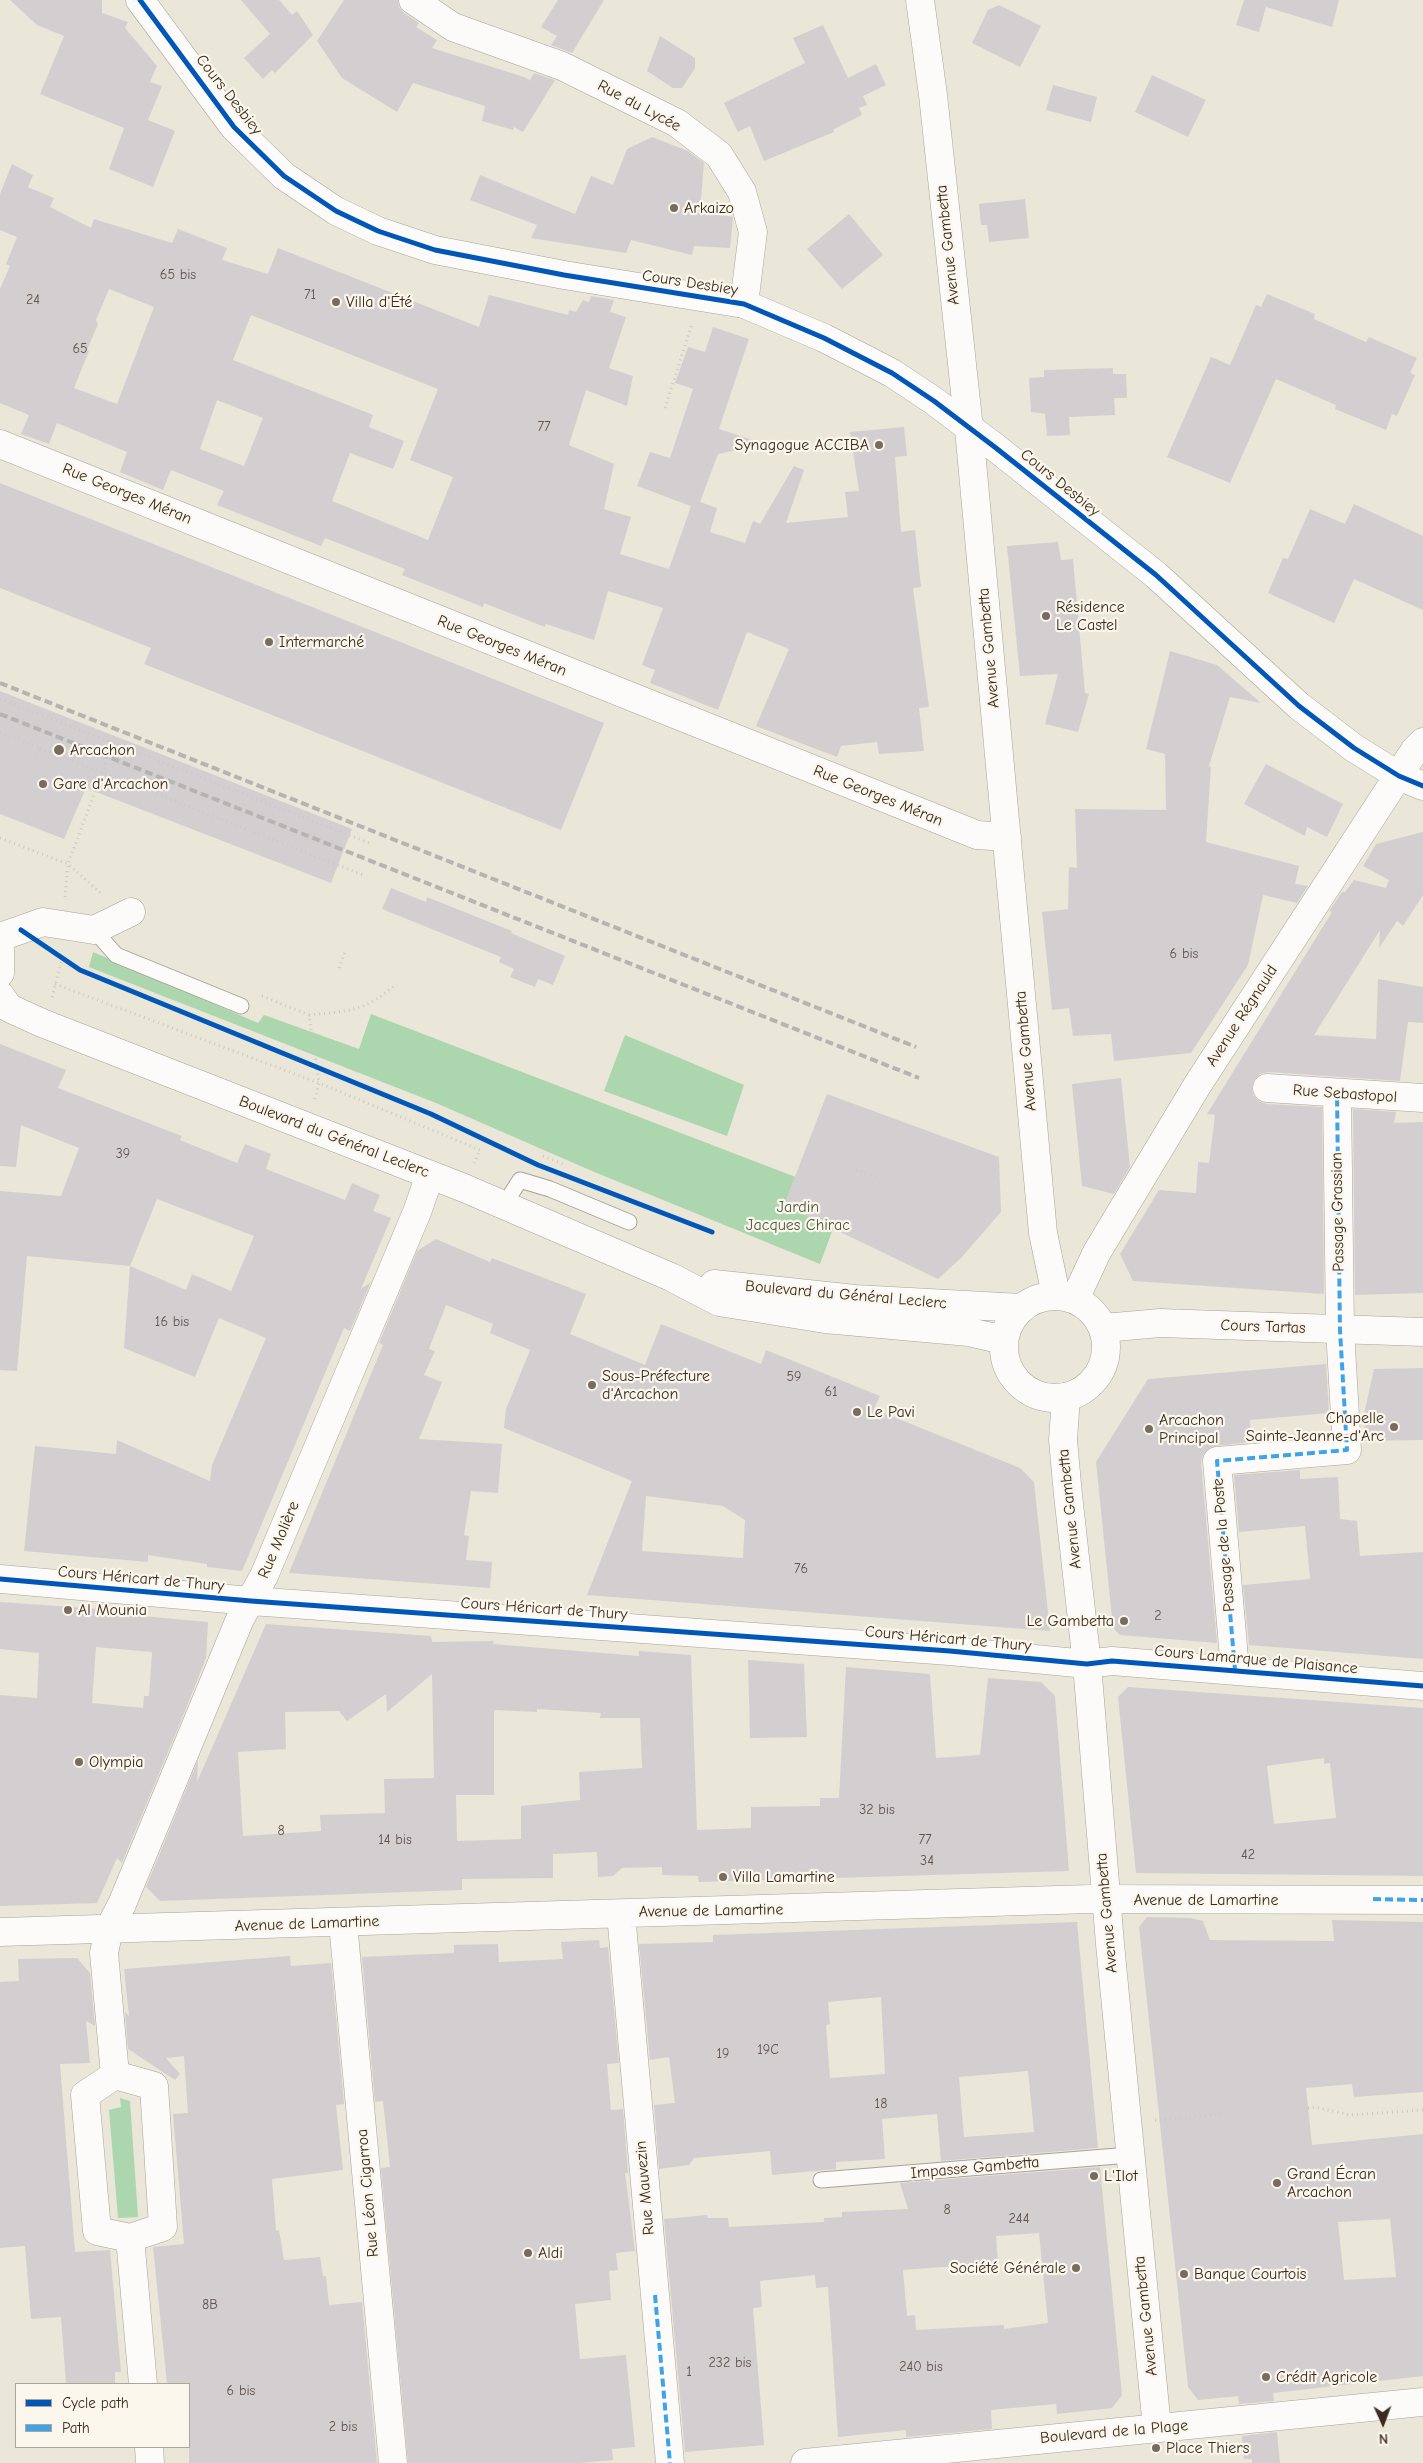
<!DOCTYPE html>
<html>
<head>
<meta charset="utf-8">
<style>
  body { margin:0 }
  #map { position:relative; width:1423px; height:2463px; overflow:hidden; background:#eae6d8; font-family:"Comic Neue",sans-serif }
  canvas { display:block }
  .legend { position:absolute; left:15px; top:2383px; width:175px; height:65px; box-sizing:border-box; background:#fbf7ec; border:1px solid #aea59a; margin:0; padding:6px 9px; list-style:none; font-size:15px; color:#3b2a1e }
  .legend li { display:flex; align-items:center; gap:10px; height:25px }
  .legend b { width:25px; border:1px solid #aea59a }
  .north { position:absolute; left:1358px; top:2398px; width:50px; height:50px; -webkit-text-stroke:4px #fbf7ec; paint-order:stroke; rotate:178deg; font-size:14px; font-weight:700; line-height:20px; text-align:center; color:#3b2a1e }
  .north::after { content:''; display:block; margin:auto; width:18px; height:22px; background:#3b2a1e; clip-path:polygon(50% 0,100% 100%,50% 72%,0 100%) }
</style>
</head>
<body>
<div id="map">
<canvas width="1423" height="2463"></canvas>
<ul class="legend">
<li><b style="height:6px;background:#0057b8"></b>Cycle path</li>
<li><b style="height:6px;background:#3fa3ea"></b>Path</li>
</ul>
<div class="north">N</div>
</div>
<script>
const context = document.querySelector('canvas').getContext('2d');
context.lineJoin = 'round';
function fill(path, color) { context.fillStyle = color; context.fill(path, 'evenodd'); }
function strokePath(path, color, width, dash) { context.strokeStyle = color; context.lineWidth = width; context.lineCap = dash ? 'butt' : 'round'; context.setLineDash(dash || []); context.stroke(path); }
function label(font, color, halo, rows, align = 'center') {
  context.font = font + ' "Comic Neue",sans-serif'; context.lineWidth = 4.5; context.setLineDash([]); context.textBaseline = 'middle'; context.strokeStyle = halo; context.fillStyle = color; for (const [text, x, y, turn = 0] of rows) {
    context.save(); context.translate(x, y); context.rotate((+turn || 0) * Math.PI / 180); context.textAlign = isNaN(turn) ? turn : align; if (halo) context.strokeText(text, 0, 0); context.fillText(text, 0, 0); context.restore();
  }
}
fill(new Path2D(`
  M93 952 258 1023 264 1015 359 1049 371 1014 845 1196 820 1264 592 1171 436 1103 89 967Z
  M625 1035 744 1085 727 1136 604 1091Z
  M120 2098 130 2101 138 2217 118 2218 109 2110 121 2107Z`), '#abd6ae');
fill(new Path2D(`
  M10 0H102V13L128 22 125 28 157 66 150 82 162 86 148 120 175 131 153 187 109 169 124 128 40 94 64 36 37 25Z
  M241 0H279L292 15 297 11 313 35 275 73 272 70 263 79 244 58 270 34Z
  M344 0H398L399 7 404 13 419 23 416 27 437 40 432 48 524 77 535 83 530 80 534 73 555 80 523 132 514 127 513 130 482 121 485 106 413 83 397 112 342 78 317 41Z
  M558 0H604L572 53 551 45 557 36 541 27Z
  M1244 0H1339L1332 27 1266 7 1259 32 1236 25Z
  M999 5 1041 26 1020 67 972 43 988 10Z
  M823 25 848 78 876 64 886 85 863 96 867 105 859 108 862 115 834 129V132L764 161 750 126 738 132 724 103 805 63 793 38Z
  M660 36 695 58V68L682 88H673L647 71Z
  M1152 75 1206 100 1188 137 1135 112Z
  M1053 85 1097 97 1091 122 1046 110Z
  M652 137 688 151 704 163 700 211 733 217 730 248 694 246 692 255 631 240 626 253 531 238 537 225 470 200 480 175 575 214 591 176 613 185 627 149Z
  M12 164 33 175 28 187 54 198 50 207 91 228 94 219 172 243 178 229 227 248 222 260 268 274 278 248 479 327 489 295 568 315 569 310 576 312 583 300 589 302 591 296 614 300 610 312 626 317 609 368 633 376 627 406 586 390 569 445 614 464 604 509 631 517 620 554 669 569 691 506 637 486 650 452 670 458 693 389 675 383 688 347 705 352 713 327 749 339 719 429 765 444 718 454 700 502 717 508 710 532 745 543 753 521 760 524 794 466 804 470 786 523 848 517 845 492 859 491 850 432 904 427 907 456 895 457 901 532 915 530 921 587 913 588 929 707 919 708 924 751 879 754 877 742 841 746 837 757 756 726 789 649 747 632 718 710 650 683 655 670 642 665 663 608 608 591 594 640 546 624 545 627 484 603 483 607 402 575 405 569 325 538 321 546 217 505 224 491 171 470 163 490 120 472 127 452 57 423 49 444 21 434 29 415 0 403V289L10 266 6 264 17 237 0 230V194ZM109 289 154 307 117 404 74 388 89 351 87 350 98 324 96 320ZM251 315 438 389 410 460 453 477 428 540 332 501 350 453 393 469 404 441 369 427 373 415 233 360ZM217 400 263 418 244 466 200 449Z
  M1025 199 1029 238 989 242 987 225H981L979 204Z
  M849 214 883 255 842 289 807 249Z
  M1267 294 1315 314 1314 319 1366 342 1369 337 1417 358 1410 373 1415 375 1397 416 1392 414 1386 430 1335 409 1336 405 1276 379 1230 483 1167 457 1211 357 1230 365 1256 305 1261 307Z
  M1113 368V374H1126L1127 398H1114L1115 415 1069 417 1070 435 1047 436 1045 414 1031 412 1029 378 1044 377V370Z
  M0 483 604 723 561 830 144 664 151 648 0 588Z
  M1354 504 1423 536V610L1354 579 1334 623 1268 593 1283 558 1288 559 1310 509 1345 524Z
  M1058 542 1061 560 1073 559 1085 693 1089 694 1078 732 1045 724 1058 674 1020 676 1007 546Z
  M1170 651 1217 665 1261 703 1230 697 1209 766 1211 767 1206 842 1299 866 1295 884 1308 886 1297 903 1263 895 1248 965 1191 1053 1114 1061 1111 1034 1073 1036 1069 1008 1052 1010 1042 912 1068 909 1069 867 1077 868 1075 809 1166 810 1165 754 1146 749Z
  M0 691 352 829 331 883 86 788 64 839 0 814Z
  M1266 764 1343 804 1327 837 1307 827 1305 836 1244 804Z
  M1423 832V895L1403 926 1397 921 1379 948 1380 930 1314 1035 1376 1039 1378 979 1423 987V1023L1408 1022 1400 1081 1268 1072 1260 1074 1254 1080 1252 1087 1253 1095 1259 1101 1266 1104 1322 1107 1324 1294 1133 1281 1120 1254 1159 1190 1196 1193 1198 1162 1209 1163 1215 1115 1207 1114 1332 912 1329 911 1342 892H1345L1354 880 1386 888 1389 880 1363 866 1376 844Z
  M391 888 426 902 427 897 512 931 511 933 565 956 553 985 538 979 535 987 510 977 514 969 499 962 501 957 382 909Z
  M0 1044 66 1070 58 1088 182 1136 180 1140 237 1163 245 1144 271 1154 266 1169 345 1200 352 1183 380 1195 373 1211 391 1218 361 1289 371 1282 350 1331 344 1328 242 1571 207 1567V1564L148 1555V1562L24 1551 35 1446 116 1454 117 1440 210 1481 212 1465 266 1338 219 1318 195 1377 124 1348 130 1266 186 1290 192 1274 231 1291 254 1236 157 1199 130 1266 27 1256 17 1371 0 1370V1191L61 1196 79 1148 21 1125 16 1167 0 1166Z
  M1121 1078 1130 1167 1114 1194 1082 1186 1072 1084Z
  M827 1094 999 1157 1001 1212 961 1258 938 1279 784 1205Z
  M1353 1109 1396 1112 1394 1123 1423 1122V1293L1355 1295Z
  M436 1239 490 1262 492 1258 586 1294 570 1334 645 1365 661 1324 761 1364 766 1350 880 1396 874 1409 1020 1468 1034 1482 1050 1631 587 1595 632 1481 504 1428 506 1409 530 1350 490 1333 493 1324 446 1305 429 1349 435 1351 424 1375 442 1382 419 1439 502 1444 498 1493 471 1491 464 1535 469 1536 466 1560 492 1562 490 1588 289 1573 383 1345 379 1343 417 1251ZM646 1496 723 1506 745 1520 743 1558 642 1551Z
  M1326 1364 1329 1413 1250 1420 1251 1442 1215 1446 1208 1449 1203 1455 1201 1462 1217 1643 1120 1635 1113 1628 1096 1462 1148 1379Z
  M1423 1368V1440L1365 1441 1364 1414 1374 1369Z
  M1300 1470V1479L1338 1477 1340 1519 1357 1521 1360 1556 1423 1552V1659L1249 1645 1243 1585 1310 1579 1305 1526 1239 1532 1234 1475Z
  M0 1602 99 1609 98 1612 208 1622 206 1658 185 1711 122 1863 117 1858 97 1903 0 1906V1695L37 1698 39 1653 0 1649ZM96 1647 152 1652 149 1696H144L143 1708 92 1703Z
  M266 1624 431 1636 432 1642 494 1641 493 1644 639 1656V1651L691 1655 697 1830 751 1828V1807L820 1806V1798H839L846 1667 930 1674 936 1758 980 1755 988 1678 1041 1682 1055 1696 1069 1871 699 1882 698 1876 662 1875V1867L622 1868 613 1876 598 1877 597 1852 553 1854V1878L462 1879V1890L160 1901 146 1887 198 1760 197 1782ZM432 1674 434 1778 384 1779 385 1813 320 1815 321 1831 243 1836 238 1752 286 1749 285 1712 339 1711 347 1721 386 1694 387 1712ZM537 1709 601 1713 600 1718H640L642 1768 579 1772 580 1800 521 1806V1839L457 1841 456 1795H494V1710L537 1712Z
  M748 1660 804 1664 807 1737 750 1738Z
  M1128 1687 1423 1708V1876L1136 1873 1118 1697ZM1324 1758V1764L1330 1763 1336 1818 1274 1824 1267 1766Z
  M1147 1917 1191 1918 1203 1921 1210 1940 1334 1941 1332 1920 1423 1922V2092L1354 2097 1352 2084 1306 2088 1312 2145 1423 2134V2376L1273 2393 1274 2401 1239 2404 1238 2396 1198 2400 1188 2387 1139 1927ZM1390 2219 1396 2277 1344 2280 1338 2222Z
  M1077 1922 1098 2148 941 2161 937 2114 882 2119 885 2159 836 2162V2169L772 2175 770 2151 694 2158 689 2165 659 2169 654 2105 675 2103 669 2057 650 2060 639 1944 713 1942V1935ZM881 1997 885 2074 830 2078 826 2025 830 2024 828 2002ZM1028 2071 1034 2132 964 2137 959 2077Z
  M599 1940 600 1948 608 1947 619 2063 607 2064 611 2110 623 2109 628 2173H625L635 2251 616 2253 618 2270 609 2271 611 2300 575 2304 580 2359 626 2355 635 2447 612 2449 613 2460 580 2463H408L381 2168 390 2167 383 2101 375 2102 362 1957 454 1953V1945L498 1944 499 1962 563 1959 561 1942Z
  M290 1956 291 1966 331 1963 344 2104 336 2105 343 2170 272 2179 276 2231 279 2230 284 2260 320 2257 323 2276H326L329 2305 362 2302 377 2463H189V2384H167L153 2247 184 2244 173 2114 188 2113 184 2056 166 2058 180 2074 175 2080 128 2049 125 2012 129 2016 124 1969Z
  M77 1958 90 1973 95 2026 86 2021 90 2063 60 2064 75 2252 110 2250 121 2372H115V2384H66L61 2317 31 2319 25 2246 0 2248V1982L19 1981 18 1959Z
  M1100 2167 1122 2395 1112 2408 1057 2414 1056 2404 991 2410 992 2429 906 2437V2430L838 2437 828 2287 816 2288 815 2275 760 2281 762 2307 753 2308 764 2445 685 2452 664 2219 707 2215 708 2218H728L729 2227 824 2222V2218L842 2217V2212L908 2209 900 2183ZM1039 2233 1048 2323 1004 2329V2325L916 2330 915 2315 907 2316 903 2270 998 2263 996 2236Z
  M1277 2432 1280 2463H1252V2459H1244L1242 2436Z`), '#d3cfd1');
const lane = new Path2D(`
  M94 930 116 955 241 1006
  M504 1205 520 1180 550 1189 629 1222
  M821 2180 1130 2155`);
const street = new Path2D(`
  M413 0 453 27 562 66 677 123 719 155 742 192 753 232 744 304
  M920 0 933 95 969 429 1043 1233 1056 1295
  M0 444 977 835 1007 837
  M0 937 43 922 94 930 131 912
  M1267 1088 1423 1098
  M1075 1299 1097 1252 1198 1084 1415 750 1423 742
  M1066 1397 1063 1440 1068 1495 1087 1664 1110 1944 1157 2428
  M0 1579 251 1601 950 1651 1087 1664 1112 1661 1423 1686
  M1235 1670 1217 1461 1347 1450 1340 1330 1337 1093
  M621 1914 670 2463
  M343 1923 393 2463
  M0 1932 1091 1899 1423 1900
  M115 2075 104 1953 109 1929 122 1904 240 1619 264 1576 417 1212 430 1175
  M115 2075 154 2086 163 2227 130 2238 97 2231 85 2095Z
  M130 2238 143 2384
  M149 2447 150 2463`);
const secondary = new Path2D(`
  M140 0 234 127 284 176 336 211 378 231 435 250 564 275 744 304 824 338 892 373 934 401 996 448 1156 575 1299 706 1354 748 1399 776 1423 786
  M0 950V973
  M0 995 9 1008 42 1023 464 1188 671 1277 719 1302 825 1319 969 1332 1004 1340
  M714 1284 855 1299 1021 1308
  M1004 1347a51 51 0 1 1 102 0a51 51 0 1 1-102 0Z
  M1104 1328 1160 1323 1423 1332
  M805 2463 1423 2402`);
strokePath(lane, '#a7a399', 17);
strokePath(street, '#a7a399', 29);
strokePath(secondary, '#a7a399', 29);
strokePath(new Path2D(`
  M665 408 692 324
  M0 699 372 844
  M0 732 40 748 35 759
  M40 748 363 875
  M0 838 68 864 103 895
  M65 897 68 864 113 744
  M339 968 345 952
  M55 984 319 1083 480 1150 474 1163
  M262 996 309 1015 319 1083 315 1099
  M52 997 63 955
  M309 1015C348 1011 364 1012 395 985
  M543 1156 566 1165
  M856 1170 876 1177
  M1308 2108 1314 2107 1350 2115 1423 2110
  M1155 2120 1224 2114`), '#cbc9c5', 3, [1, 4]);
strokePath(lane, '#fcfbf9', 15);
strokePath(street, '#fcfbf9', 28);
strokePath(secondary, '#fcfbf9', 28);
strokePath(new Path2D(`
  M0 683 916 1047
  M0 714 919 1078`), '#b6b4b0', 4, [8, 4]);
strokePath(new Path2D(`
  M1235 1670 1217 1461 1347 1450 1340 1330 1337 1093
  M1373 1899 1423 1900
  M655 2295 670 2463`), '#3fa3ea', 4, [8, 4]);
strokePath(new Path2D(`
  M140 0 234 127 284 176 336 211 378 231 435 250 564 275 744 304 824 338 892 373 934 401 996 448 1156 575 1299 706 1354 748 1399 776 1423 786
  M21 930 80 970 431 1114 538 1165 712 1232
  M0 1579 251 1601 950 1651 1087 1664 1112 1661 1423 1686`), '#0057b8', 5);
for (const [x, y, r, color] of [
  [674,208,5,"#786c5f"],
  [336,302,5,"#786c5f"],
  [879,445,5,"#786c5f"],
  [1046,616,5,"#786c5f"],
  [269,642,5,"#786c5f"],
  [59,750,6,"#786c5f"],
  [43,784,5,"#786c5f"],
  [592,1385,5,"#786c5f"],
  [857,1412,5,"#786c5f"],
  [1394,1427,5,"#786c5f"],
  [1149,1429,5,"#786c5f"],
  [68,1610,5,"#786c5f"],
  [1124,1621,5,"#786c5f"],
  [79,1762,5,"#786c5f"],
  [723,1877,5,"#786c5f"],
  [1094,2176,5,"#786c5f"],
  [1277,2183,5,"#786c5f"],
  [528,2253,5,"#786c5f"],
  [1076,2268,5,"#786c5f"],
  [1184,2274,5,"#786c5f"],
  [1266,2377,5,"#786c5f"],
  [1156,2448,5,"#786c5f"]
]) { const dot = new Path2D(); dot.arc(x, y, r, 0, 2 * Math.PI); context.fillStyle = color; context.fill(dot); strokePath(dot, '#fbf7ec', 2); }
label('14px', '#61534b', null, [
  ["65 bis",178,275],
  ["71",310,295],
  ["24",33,300],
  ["65",80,349],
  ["77",544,427],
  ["6 bis",1184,954],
  ["39",123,1154],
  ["16 bis",172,1322],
  ["59",794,1377],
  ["61",831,1392],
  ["76",801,1569],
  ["2",1158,1616],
  ["32 bis",877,1810],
  ["8",281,1831],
  ["14 bis",395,1840],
  ["77",925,1840],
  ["42",1248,1855],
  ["34",927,1861],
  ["19C",768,2050],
  ["19",723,2054],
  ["18",881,2104],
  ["8",947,2210],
  ["244",1019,2219],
  ["8B",210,2305],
  ["232 bis",730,2363],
  ["240 bis",921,2367],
  ["1",689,2372],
  ["6 bis",241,2391],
  ["2 bis",343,2427]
]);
label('16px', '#3b2a1e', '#fbf7ec', [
  ["Cours Desbiey",229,95,52],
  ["Rue du Lycée",639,106,28],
  ["Avenue Gambetta",948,245,-96],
  ["Cours Desbiey",690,283,9],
  ["Cours Desbiey",1060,483,39],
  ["Rue Georges Méran",127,494,22],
  ["Rue Georges Méran",502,646,22],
  ["Avenue Gambetta",989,648,-95],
  ["Rue Georges Méran",878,796,22],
  ["Avenue Régnauld",1242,1016,-57],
  ["Avenue Gambetta",1026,1051,-95],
  ["Rue Sebastopol",1345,1094,4],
  ["Boulevard du Général Leclerc",334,1137,21],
  ["Passage Grassian",1338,1212,-91],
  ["Boulevard du Général Leclerc",846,1295,5],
  ["Cours Tartas",1263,1327,2],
  ["Avenue Gambetta",1070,1509,-96],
  ["Rue Molière",279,1540,-67],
  ["Passage de la Poste",1224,1545,-95],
  ["Cours Héricart de Thury",141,1579,5],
  ["Cours Héricart de Thury",544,1609,4],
  ["Cours Héricart de Thury",948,1639,5],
  ["Cours Lamarque de Plaisance",1256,1660,5],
  ["Avenue de Lamartine",1206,1900],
  ["Avenue de Lamartine",711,1911,-1],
  ["Avenue Gambetta",1107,1913,-95],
  ["Avenue de Lamartine",307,1924,-2],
  ["Impasse Gambetta",975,2168,-5],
  ["Rue Mauvezin",645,2188,-95],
  ["Rue Léon Cigarroa",368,2193,-95],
  ["Avenue Gambetta",1146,2316,-96],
  ["Boulevard de la Plage",1114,2432,-5]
]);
label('16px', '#3b2a1e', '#fbf7ec', [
  ["Arkaizo",684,208],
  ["Villa d'Été",346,302],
  ["Synagogue ACCIBA",869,445,"right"],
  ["Résidence",1056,607],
  ["Le Castel",1056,625],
  ["Intermarché",279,642],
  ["Arcachon",70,750],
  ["Gare d'Arcachon",53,784],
  ["Sous-Préfecture",602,1376],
  ["d'Arcachon",602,1394],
  ["Le Pavi",867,1412],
  ["Chapelle",1384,1418,"right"],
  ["Sainte-Jeanne-d'Arc",1384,1436,"right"],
  ["Arcachon",1159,1420],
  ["Principal",1159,1438],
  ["Al Mounia",78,1610],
  ["Le Gambetta",1114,1621,"right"],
  ["Olympia",89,1762],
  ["Villa Lamartine",733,1877],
  ["Grand Écran",1287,2174],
  ["Arcachon",1287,2192],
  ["L'Ilot",1104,2176],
  ["Aldi",538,2253],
  ["Société Générale",1066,2268,"right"],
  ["Banque Courtois",1194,2274],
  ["Crédit Agricole",1276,2377],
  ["Place Thiers",1166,2448]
], 'left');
label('16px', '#4d5a3f', '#fbf7ec', [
  ["Jardin",798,1207],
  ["Jacques Chirac",798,1225]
]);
</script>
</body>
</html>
